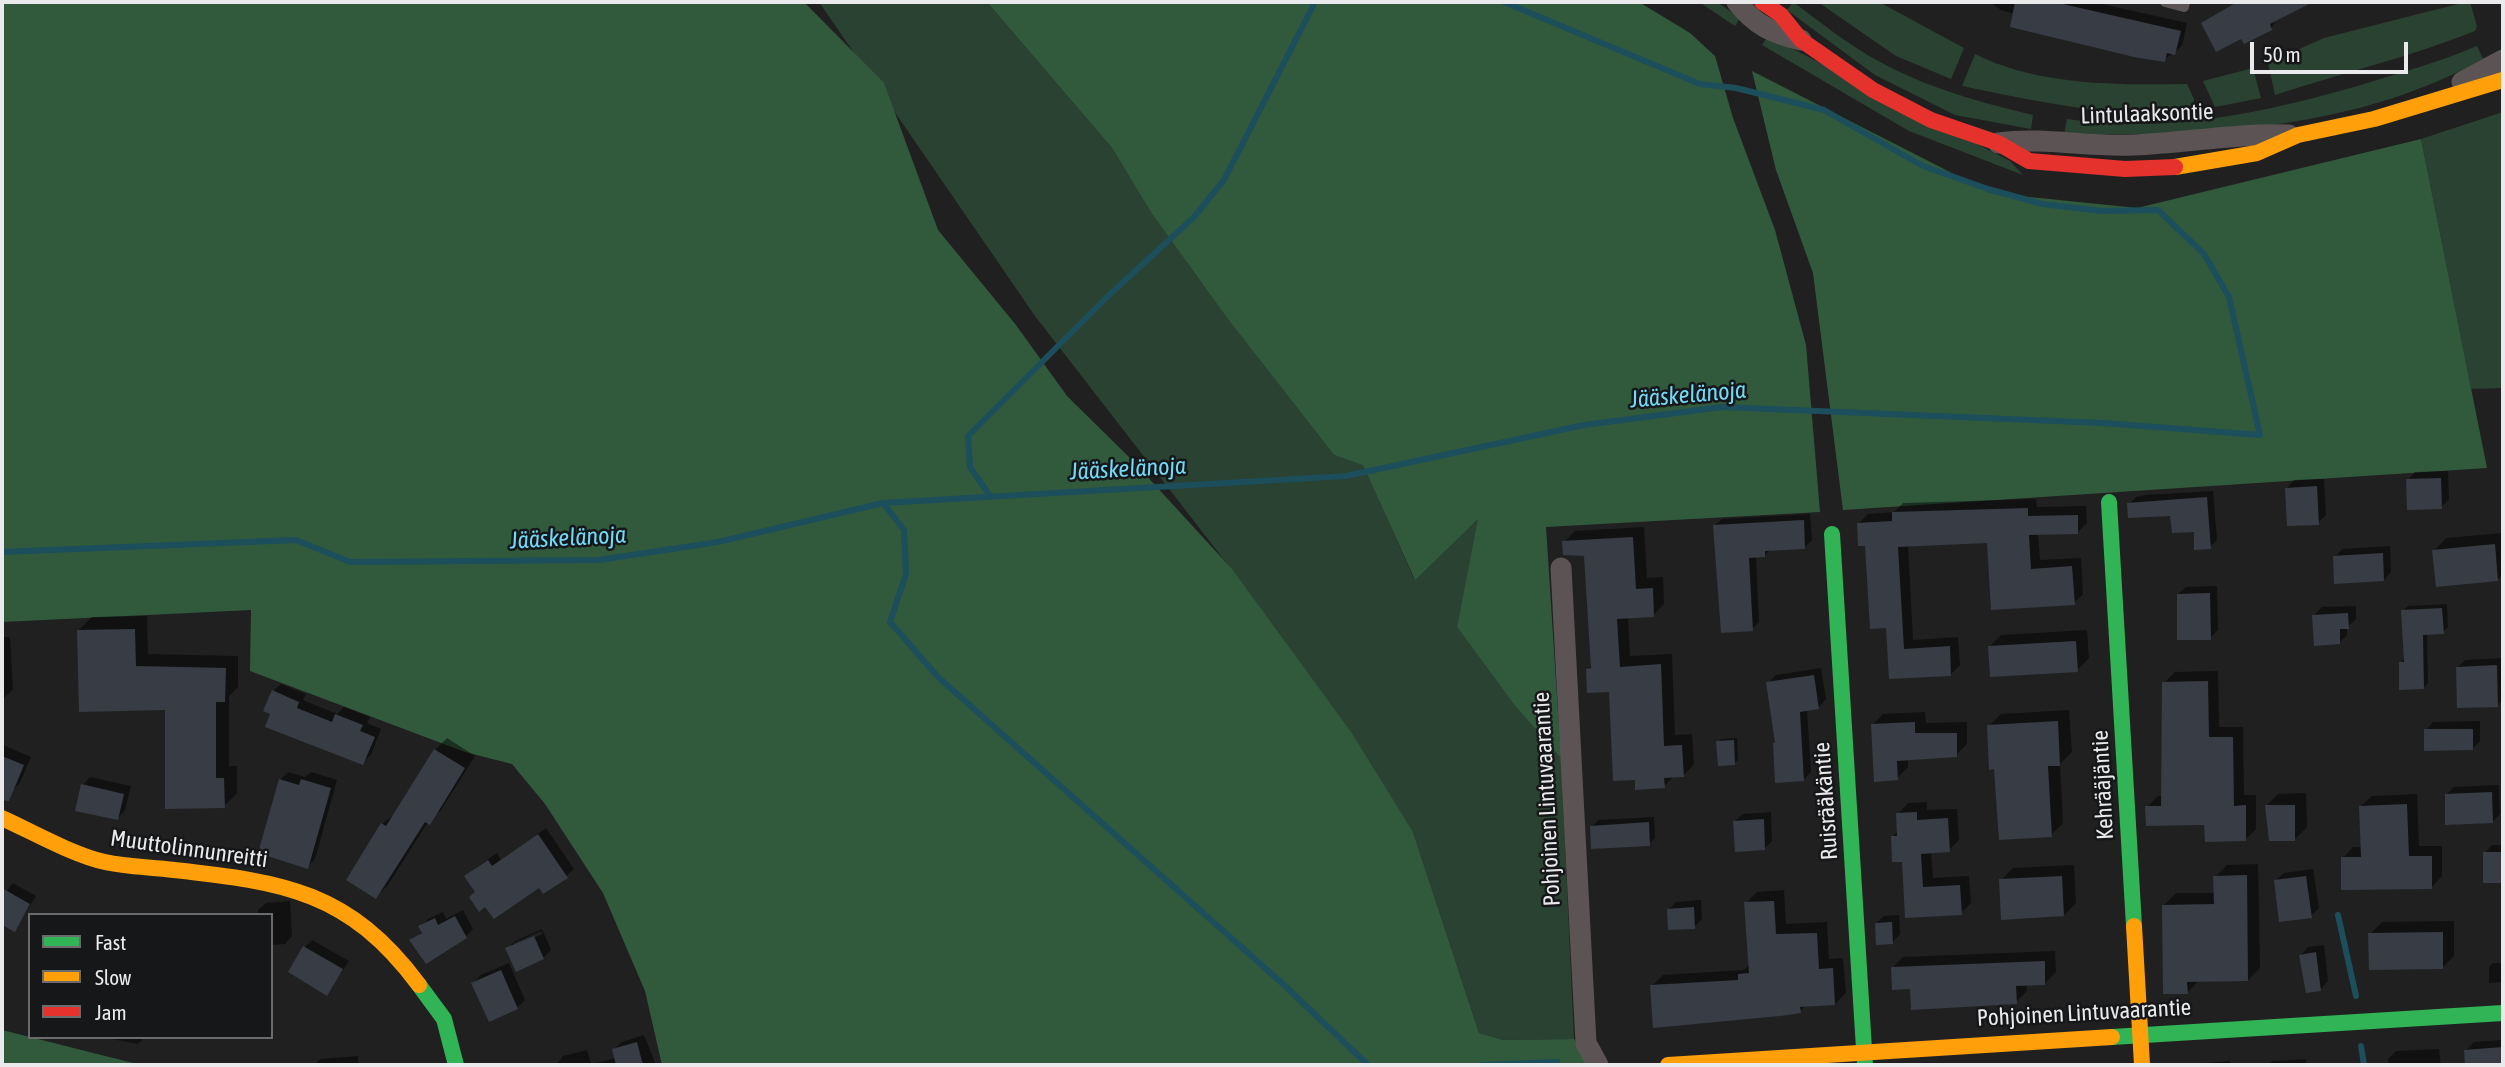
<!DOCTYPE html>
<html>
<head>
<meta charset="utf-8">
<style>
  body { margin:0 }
  #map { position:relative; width:2505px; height:1067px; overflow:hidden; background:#202021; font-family:"Asap Condensed",sans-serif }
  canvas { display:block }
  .frame { position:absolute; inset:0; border:4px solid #eaeaec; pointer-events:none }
  .legend { position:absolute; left:28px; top:913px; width:245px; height:126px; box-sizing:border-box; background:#161719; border:2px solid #6b6b6d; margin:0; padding:9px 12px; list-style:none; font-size:21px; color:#eaeaec }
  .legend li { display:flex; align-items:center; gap:14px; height:35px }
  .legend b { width:35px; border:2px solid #6b6b6d }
  .scale { position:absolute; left:2250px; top:42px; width:158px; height:32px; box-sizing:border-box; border:4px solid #eaeaec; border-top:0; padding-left:9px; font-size:21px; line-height:24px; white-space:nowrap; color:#eaeaec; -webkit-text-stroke:5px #161719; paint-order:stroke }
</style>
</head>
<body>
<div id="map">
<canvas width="2505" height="1067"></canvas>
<div class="frame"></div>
<ul class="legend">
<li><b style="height:9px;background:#30b455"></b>Fast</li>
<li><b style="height:9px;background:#ff9f0a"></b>Slow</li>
<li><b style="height:9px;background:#e5322d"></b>Jam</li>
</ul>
<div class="scale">50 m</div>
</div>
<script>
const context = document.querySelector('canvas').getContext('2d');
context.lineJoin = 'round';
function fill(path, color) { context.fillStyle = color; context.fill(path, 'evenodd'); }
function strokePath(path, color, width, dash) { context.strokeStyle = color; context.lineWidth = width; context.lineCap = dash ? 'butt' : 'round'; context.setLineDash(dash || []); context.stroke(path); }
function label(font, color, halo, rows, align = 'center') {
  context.font = font + ' "Asap Condensed",sans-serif'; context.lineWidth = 5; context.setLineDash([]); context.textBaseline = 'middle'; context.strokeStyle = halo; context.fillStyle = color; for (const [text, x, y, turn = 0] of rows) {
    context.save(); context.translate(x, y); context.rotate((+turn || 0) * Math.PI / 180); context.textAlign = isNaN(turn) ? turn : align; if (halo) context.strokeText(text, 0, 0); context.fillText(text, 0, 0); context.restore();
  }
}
fill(new Path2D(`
  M819 2H987L1112 148 1152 214 1227 318 1334 455 1363 464 1414 579 1479 518 1457 627 1515 706 1561 758 1574 1039 1503 1040 1479 1033 1413 832 1235 574 1035 316Z
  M1699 2H1717L1740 18 1735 26Z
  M1793 2C1815 18 1836 35 1858 49 1911 83 1973 101 2033 115L2031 129 1955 115 1875 75 1787 10Z
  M1818 2H1879L1964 48 1951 79 1896 56Z
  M2466 2H2470L2477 26 2475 31C2410 57 2341 73 2275 95L2268 63 2324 38Z
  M1768 36 2010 161 2023 175 1909 131 1762 45Z
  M2477 46 2483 59C2355 130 2207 136 2064 134L2067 119C2168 134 2264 113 2361 85 2400 73 2439 62 2477 46Z
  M1975 54C2039 86 2117 85 2187 84L2194 99 2193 105C2166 131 2001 94 1962 86Z
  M2253 68 2261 98 2215 107 2203 81Z
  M2503 112V388L2471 389 2421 139Z`), '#2a4231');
fill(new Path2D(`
  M2 2H804L884 83 938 230 1016 325 1067 396 1132 460 1232 569 1351 732 1413 832 1479 1033 1503 1040 1574 1039 1592 1065H662L645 991 603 893 545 804 512 764 465 752 250 671 251 610 2 622Z
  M987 2H1639L1690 33 1715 56 1733 118 1775 230 1806 345 1820 512 1546 527 1561 758 1515 706 1457 627 1478 519 1415 580 1363 465 1334 455 1227 318 1152 214 1112 148Z
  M1752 71 1991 193 2137 208 2421 139 2487 468 1843 510 1813 273 1776 170Z
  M2 1030 141 1065H2Z`), '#315a3d');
fill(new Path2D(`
  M1990 2H2093L2187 23 2182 46 2164 60 2001 10Z
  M2237 2H2310L2278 18 2271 28 2242 37 2203 23Z
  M2448 471 2449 499 2441 507 2408 480 2415 472Z
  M2324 479 2326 515 2318 523 2287 488 2294 480Z
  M2213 491 2217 540 2210 547 2196 531 2172 514 2129 504 2136 497 2146 495Z
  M2036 499 2037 507 2086 506 2087 523 2077 533H2038L2040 560 2081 558 2083 594 2074 603 1989 542 1908 545 1913 640 1958 637 1960 665 1951 674 1890 677 1888 626 1859 523 1868 514 1894 512 1903 503Z
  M1810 514 1812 540 1805 547 1771 549 1765 555 1756 556 1759 622 1752 629 1714 526 1722 519Z
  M1644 527 1647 578 1663 577 1664 604 1653 615 1628 616 1630 656 1672 654 1675 735 1692 734 1694 764 1683 776H1674L1664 786 1636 778 1611 690 1588 669 1593 664 1586 554 1564 542 1575 531Z
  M2503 533V574L2497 580 2434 551 2446 538Z
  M2390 546 2391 572 2384 580 2335 557 2342 549Z
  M2217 586 2218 630 2210 638 2178 594 2186 587Z
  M2447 604 2448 627 2443 632 2427 633 2428 683 2423 688 2400 663 2405 658 2403 611 2408 606Z
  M2356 606V619L2347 627V635L2339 643 2314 615 2322 607Z
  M147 616 148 654 238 656V687L229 696V766H237V793L224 806 167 708 79 630 92 617Z
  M2087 630 2089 658 2077 670 1989 647 2001 635Z
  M2 637H10L13 689 2 700Z
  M2503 658V699L2498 705 2458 667 2465 660Z
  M1821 668 1826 699 1819 707 1807 709 1811 772 1803 780 1777 742 1768 683 1776 675Z
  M2218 671 2219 727H2243L2244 795H2256V829L2245 840 2206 824 2147 807 2158 796H2163L2164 683 2175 672Z
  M281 684 306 694 303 700 337 714 344 707 370 717 367 723 381 729 371 755 363 762 272 713 273 691Z
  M2069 710 2072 752 2060 764 2063 823 2051 835 1996 767 1989 726 2001 714Z
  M1925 712 1926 723 1967 722V744L1956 755 1908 758V767L1897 778 1872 725 1883 714Z
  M2480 721V741L2473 748 2426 730 2433 722Z
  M447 738 475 756 441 810 428 822 388 885 376 897 382 824 396 813 435 750Z
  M1737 738 1738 760 1734 763 1718 742 1721 739Z
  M3 745 31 757 20 783 12 791 2 787Z
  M288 772 305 777 311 772 337 780 315 859 307 867 280 780Z
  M90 777 131 786 125 810 118 818 83 785Z
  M2499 785 2500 814 2493 821 2446 795 2454 787Z
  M2306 793 2307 827 2295 839 2266 806 2278 794Z
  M2417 794 2419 846H2442V876L2432 887 2343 858 2353 847H2363L2361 806 2372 796Z
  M1927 802V810L1957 809 1959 840 1949 850 1931 851 1933 878 1969 876 1971 903 1961 913 1907 917 1904 860 1892 837 1899 830 1898 814 1908 803Z
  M1771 812 1772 841 1764 849 1735 821 1743 814Z
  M1654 817 1655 838 1649 844 1592 827 1598 820Z
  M546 828 574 869 566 876 540 885 477 891 467 876 474 869 497 853 501 860Z
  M2492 845H2503V881H2485V853Z
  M2258 864 2260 968 2248 980H2199L2187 993 2164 905 2176 893H2215V877L2227 865Z
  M2074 865 2076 903 2064 915 2001 880 2013 868Z
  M2313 869 2319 908 2311 916 2276 880 2284 873Z
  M13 883 36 896 15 930 2 923V897Z
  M1784 890 1786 924 1827 922 1829 959 1843 958 1846 993 1835 1004 1806 1005 1800 1011 1652 986 1663 975 1744 970 1750 964 1746 903 1757 892Z
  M1701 900 1702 919 1694 927 1668 910 1676 902Z
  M290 901 292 936 285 944 271 945V915H258V910L266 903Z
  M463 910 473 929 465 937 412 940 423 931 421 927 428 919 443 912 446 919Z
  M1899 915 1900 934 1893 942 1876 923 1884 916Z
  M2454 921V956L2442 968 2370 934 2382 922Z
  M542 929 551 950 543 958 507 949 515 941ZM541 931 543 934 514 946V943Z
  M312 940 349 961 327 993 305 947Z
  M2324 945 2328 981 2321 989 2301 955 2308 947Z
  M2055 951 2056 972 2045 983 2026 984 2027 991 2016 1002 1911 987 1892 968 1903 957Z
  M509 963 525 1000 517 1008 473 983 481 975Z
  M2493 963H2503V982L2489 983V967Z
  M644 1035 656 1065H556L563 1056 587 1050 591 1064 616 1058 614 1049 622 1042Z
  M101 1037H145L138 1044Z
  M2503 1040V1065H2467L2466 1050 2474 1042Z
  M2439 1049 2441 1065H2389L2388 1059 2396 1051Z
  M358 1056V1065H314L320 1059Z
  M2306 1059V1065H2268L2272 1061Z
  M2230 1061V1065H2202L2205 1063Z`), '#0007');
strokePath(new Path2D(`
  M990 496 970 467 968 436 1108 296 1194 217 1224 180 1315 2
  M883 503 904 530 906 574 890 622 938 677 1284 985 1368 1065
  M2 552 296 540 350 562 599 560 718 542 883 503 1346 476 1584 425 1722 407 2103 423 2260 435 2229 297 2204 254 2158 210 2102 211 2042 204 1988 189 1923 166 1824 110 1736 88 1700 84 1504 2
  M2338 915 2356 996
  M2361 1046 2364 1065
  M1482 1065 1557 1062`), '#1c4e5b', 6);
fill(new Path2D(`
  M2015 2H2054L2181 31 2175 55 2167 53 2165 62 2134 57 2010 27Z
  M2237 2H2313L2270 24 2272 30 2244 44 2241 39 2216 52 2201 23Z
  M2441 478 2442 509 2407 510 2406 479Z
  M2317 486 2319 525 2287 526 2285 488Z
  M2207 497 2211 549 2194 550V532L2172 533 2170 516 2128 518 2127 503Z
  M2028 508V516L2078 515V534L2029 535 2031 569 2072 566 2075 605 1991 610 1987 543 1898 547 1904 649 1950 646 1951 676 1889 679 1886 628 1870 629 1865 546H1858L1857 523 1892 521V512Z
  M1804 520 1805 549 1765 551V557L1749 558 1753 631 1721 633 1713 525Z
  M1633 537 1636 589 1653 588 1654 617 1617 619 1620 667 1661 664 1664 746 1682 745 1684 777 1664 778 1665 788 1635 790V780L1613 781 1609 692 1587 693 1586 669 1591 668 1584 556 1563 555 1562 541Z
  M2495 544 2498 581 2436 587 2432 550Z
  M2383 553 2384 581 2334 584 2333 556Z
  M2210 593 2211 640H2177V594Z
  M2442 608 2444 634 2423 635 2424 689 2399 690V662H2404L2401 610Z
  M2348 613 2349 629H2340V644L2314 646 2312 615Z
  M135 629 136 666 226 668 225 702H216V778H224L225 808 165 809V710L79 712 77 630Z
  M2076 641 2078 672 1990 677 1988 646Z
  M2497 665 2498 707 2457 708 2456 667Z
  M1814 675 1819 709 1800 712 1804 781 1775 783 1773 743H1775L1766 682Z
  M2208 681 2209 737H2233L2234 806 2246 805V841L2205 842 2204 825 2146 826 2145 806H2161L2162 682Z
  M272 690 299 702 297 708 332 722 335 714 363 725 360 731 375 737 363 765 265 727 270 714 263 711Z
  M2058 721 2060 766H2048L2052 837 1999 840 1994 769 1989 770 1987 725Z
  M1915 722V733H1957V757L1897 761 1898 780 1874 782 1871 724Z
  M2424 729H2473V750L2424 751Z
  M1734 740 1735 765 1718 766 1716 741Z
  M434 749 465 768 430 825 425 822 376 899 346 880 381 823 386 826Z
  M2 756 24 765 9 801 2 800Z
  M279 779 299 785 301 779 331 788 308 869 258 853Z
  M81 784 124 794 118 820 75 811Z
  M2492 792 2493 823 2445 825V794Z
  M2407 804 2409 856H2432V889L2341 890V857H2361L2359 806Z
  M2265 805H2295V841H2269Z
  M1917 812V820L1948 818 1950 852 1921 854 1923 887 1960 885 1962 915 1905 918 1902 862H1892L1891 836H1897L1896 813Z
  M1764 819 1765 850 1735 852 1733 821Z
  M1649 822 1650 846 1591 849 1590 826Z
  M538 834 568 878 543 894 539 888 494 919 485 907 479 912 469 897 475 892 464 876 488 860 492 866Z
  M2483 852H2503V883H2483Z
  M2247 875 2248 981 2187 982 2188 994H2163L2162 905 2214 904 2213 876Z
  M2062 876 2064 916 2001 920 1999 879Z
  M2306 876 2312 918 2279 922 2274 880Z
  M2 888 30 904 15 932 2 925Z
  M1774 901 1776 934 1817 933 1819 969 1833 968 1835 1005 1800 1007 1801 1013 1780 1016 1653 1028 1650 985 1738 980V974L1749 973 1744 902Z
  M1694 907 1695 929 1668 930 1667 909Z
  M455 916 467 938 426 964 409 940 422 933 418 926 435 918 438 925Z
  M1892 922 1893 944 1876 945 1875 923Z
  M2443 932V969L2369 970 2368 933Z
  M534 936 544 959 516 972 505 948Z
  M303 946 343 969 327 996 288 972Z
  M2316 952 2321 991 2306 993 2299 955Z
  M2045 961V985L2016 986 2017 1004 1911 1010 1910 989 1892 990 1891 967Z
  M501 970 518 1009 489 1022 471 983Z
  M637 1042 643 1065H616L612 1049Z
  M2503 1047V1065H2465L2464 1050Z`), '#373c45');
strokePath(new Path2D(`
  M2165 2 2184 7 2185 2`), '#5c5454', 10);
strokePath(new Path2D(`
  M1737 2C1755 25 1772 33 1801 40
  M2462 82 2503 60
  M1998 143C2045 137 2085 147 2133 145 2185 143 2237 133 2289 135
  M1561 568 1586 1043 1598 1065`), '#5c5454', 21);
strokePath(new Path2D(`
  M2109 502 2134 926
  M1832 534 1865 1065
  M419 985 444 1019 456 1065
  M2112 1037 2503 1013`), '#30b455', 16);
strokePath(new Path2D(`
  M2175 167 2257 153 2298 135 2374 119 2503 80
  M2 818C31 831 75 856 105 862 127 867 151 867 174 870 284 882 349 891 419 985
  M2134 926 2142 1065
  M1668 1065 2112 1037`), '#ff9f0a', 16);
strokePath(new Path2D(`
  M1762 2 1781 15 1801 40 1873 90 1931 120 1998 143 2029 161 2125 169 2175 167`), '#e5322d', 16);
label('23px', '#eaeaec', '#161719', [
  ["Lintulaaksontie",2147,114,-2],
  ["Kehrääjäntie",2103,785,-93],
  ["Pohjoinen Lintuvaarantie",1547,799,-93],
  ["Ruisrääkäntie",1826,801,-94],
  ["Muuttolinnunreitti",189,849,8],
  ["Pohjoinen Lintuvaarantie",2084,1013,-3]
]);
label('italic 24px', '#71daf8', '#161719', [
  ["Jääskelänoja",1688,395,-5],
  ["Jääskelänoja",1128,469,-3],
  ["Jääskelänoja",568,538,-3]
]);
</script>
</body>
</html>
